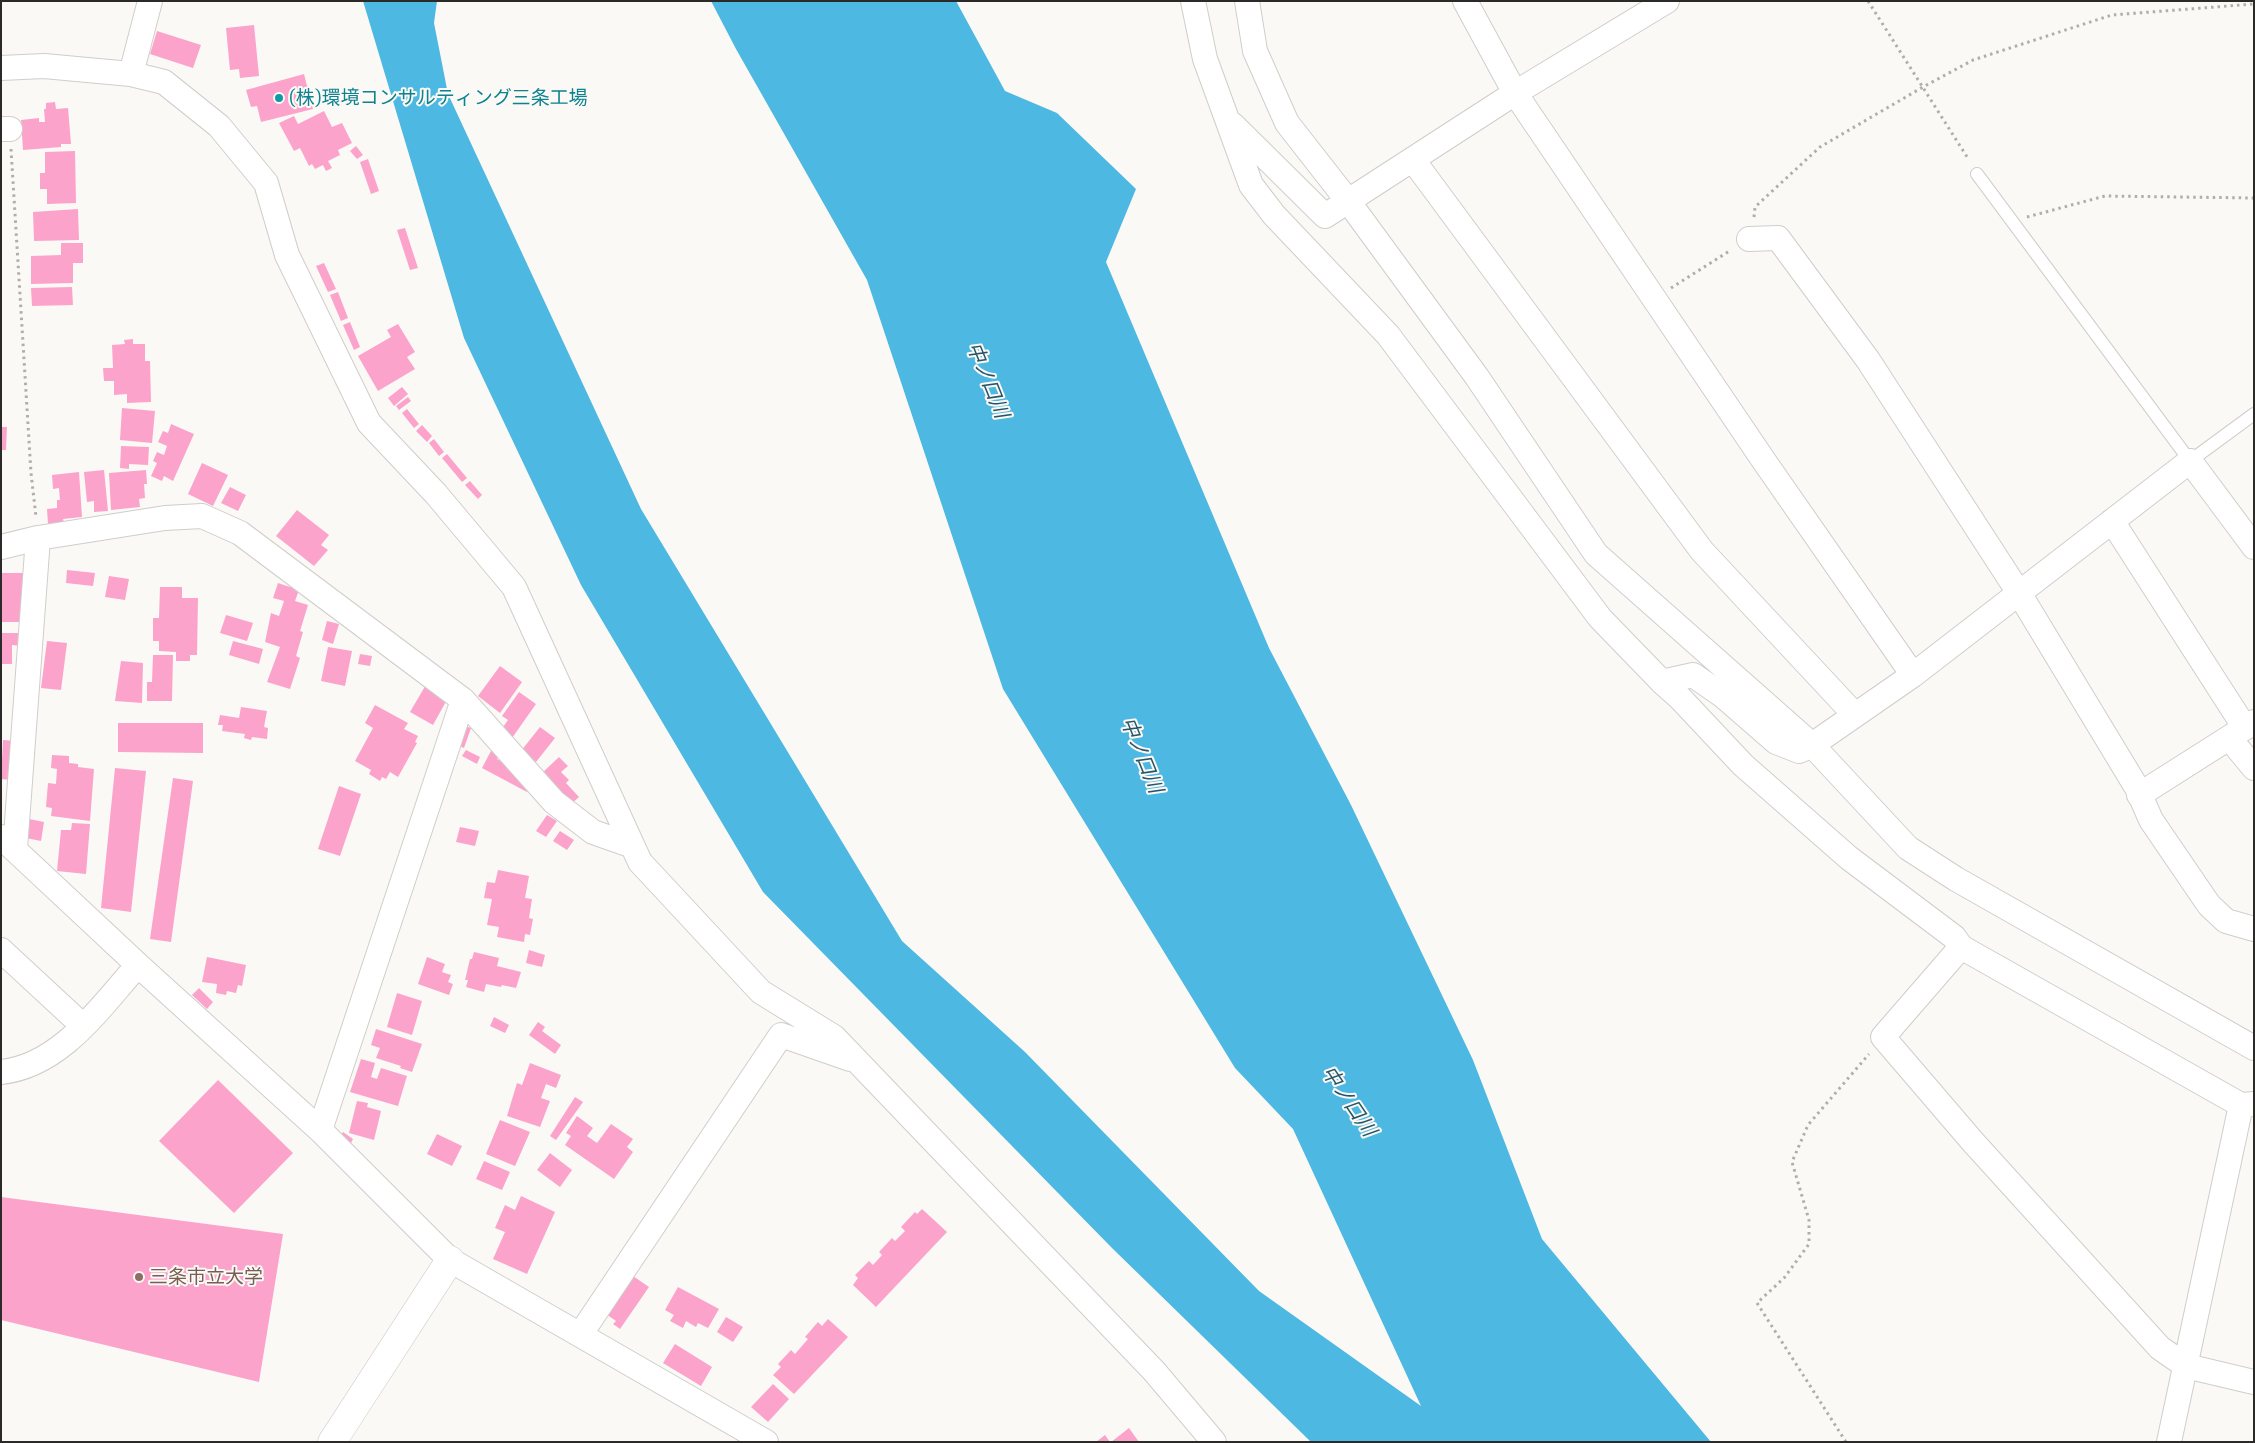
<!DOCTYPE html>
<html>
<head>
<meta charset="utf-8">
<style>
  body { margin:0 }
  #map { position:relative; width:2255px; height:1443px; overflow:hidden; background:#fbf9f6; font-family:"Exo 2",sans-serif }
  canvas { display:block }
  .frame { position:absolute; inset:0; border:2px solid #2b2a29; pointer-events:none }
</style>
</head>
<body>
<div id="map">
<canvas width="2255" height="1443"></canvas>
<div class="frame"></div>
</div>
<script>
const context = document.querySelector('canvas').getContext('2d');
context.lineJoin = 'round';
function fill(path, color) { context.fillStyle = color; context.fill(path, 'evenodd'); }
function strokePath(path, color, width, dash) { context.strokeStyle = color; context.lineWidth = width; context.lineCap = dash ? 'butt' : 'round'; context.setLineDash(dash || []); context.stroke(path); }
function label(font, color, halo, rows, align = 'center') {
  context.font = font + ' "Exo 2","Noto Sans JP",sans-serif'; context.lineWidth = 4; context.setLineDash([]); context.textBaseline = 'middle'; context.strokeStyle = halo; context.fillStyle = color; for (const [text, x, y, turn = 0] of rows) {
    context.save(); context.translate(x, y); context.rotate((+turn || 0) * Math.PI / 180); context.textAlign = isNaN(turn) ? turn : align; if (halo) context.strokeText(text, 0, 0); context.fillText(text, 0, 0); context.restore();
  }
}
fill(new Path2D(`
  M363 1H437L434 23 448 94 641 509 902 941 1025 1052 1259 1291 1421 1406 1293 1129 1235 1068 1003 689 867 280 736 49 711 1H956L1005 91 1057 113 1136 189 1106 262 1269 648 1351 805 1473 1060 1542 1239 1711 1442H1311L1112 1248 763 892 581 585 464 338Z`), '#4db8e1');
fill(new Path2D(`
  M254 25 259 76 240 78 239 69 230 70 226 28Z
  M157 31 201 45 193 68 150 54Z
  M304 74 313 109 261 122 257 106 251 107 246 90Z
  M55 102 56 109 68 108 71 144H61V147L23 150 21 120 39 118V122H45L44 109H46V103Z
  M324 111 332 127 342 123 352 143 338 150 340 155 328 161 332 168 326 171 323 165 315 169 312 164 309 166 300 148 294 151 279 123 294 116 298 124Z
  M356 146 363 155 357 159 350 151Z
  M75 151 76 203 47 204V189H40V173H45V152Z
  M368 159 379 191 371 194 360 162Z
  M78 209 79 240 34 241 33 212Z
  M405 228 418 268 410 270 397 230Z
  M61 243H83V263H73V283L31 284V256L61 255Z
  M324 263 336 289 328 292 316 266Z
  M72 287 73 305 32 306 31 288Z
  M338 292 348 318 341 321 330 295Z
  M350 322 360 347 354 350 343 325Z
  M398 324 415 352 407 357 415 369 378 391 358 356 391 337 387 330Z
  M133 339V344H145V361H150L151 402 127 403V394L114 395V381H104L103 368H113L112 345 125 344 124 340Z
  M402 387 408 394 394 406 388 398Z
  M408 397 411 401 399 410 396 406Z
  M122 408 155 411 152 443 120 440Z
  M407 409 419 424 414 428 402 413Z
  M171 424 194 434 173 481 164 476 162 481 151 476 157 463 153 461 157 452 164 455 167 446 158 442 163 431 168 433Z
  M422 425 432 436 427 442 416 431Z
  M1 427H7L6 450H1Z
  M434 439 444 452 439 456 429 443Z
  M121 446 149 447 148 465 129 464V469L120 468Z
  M447 454 467 478 462 482 442 458Z
  M202 463 228 475 213 506 188 494Z
  M104 470 108 511 94 512V501L87 502 84 472Z
  M146 470 147 484H144L145 498 139 499 140 507 111 510 109 473Z
  M79 472 82 517 63 519 64 523 48 524 47 509 57 508V500H60L59 488 53 489 52 475Z
  M470 481 482 495 478 499 465 485Z
  M230 487 246 495 238 511 221 503Z
  M297 510 329 535 321 545 328 550 314 566 276 536Z
  M67 570 95 573 93 586 66 583Z
  M1 573H25V622H1Z
  M109 576 129 579 125 600 105 597Z
  M278 583 299 590 295 601 308 605 300 631 303 632 296 656 300 658 290 689 267 682 280 647 265 642 271 613 279 616 284 601 273 598Z
  M160 587H182V598H198L197 655H190V661H176V652L159 651V641H153V618H159Z
  M226 615 253 623 247 641 220 633Z
  M327 621 339 624 333 644 322 640Z
  M1 633H22V646L12 645V664H1Z
  M47 641 67 643 61 690 41 688Z
  M233 641 263 649 259 664 229 655Z
  M328 647 352 651 345 686 321 681Z
  M360 654 372 656 370 666 358 664Z
  M153 655H173L172 701H147V682H152Z
  M121 661 143 663 142 703 115 701Z
  M500 666 522 682 500 713 478 696Z
  M427 683 449 696 433 725 410 712Z
  M519 692 536 704 512 738 501 730 508 720 502 716Z
  M375 705 408 723 404 729 418 736 415 742 417 743 398 777 390 772 386 779 382 777 380 781 369 774 371 770 355 761 373 728 365 723Z
  M241 707 267 711 264 727 268 728 267 739 252 737 251 740 244 738 245 734 222 731 223 725H218L220 715 239 718Z
  M118 723H203V753L118 752Z
  M465 726 471 728 464 748 459 746Z
  M540 727 555 738 536 762 521 751Z
  M3 740 15 741 11 780 1 779Z
  M492 749 500 753 497 759 516 769 525 780 523 785 529 789 527 792 482 768Z
  M466 750 480 757 477 764 462 756Z
  M52 755 69 756V763L78 764V767L94 769 90 821 51 816 52 808 46 807 48 783 56 784 57 769 51 768Z
  M559 757 568 766 561 772 569 780 566 783 579 797 570 805 540 775Z
  M115 768 146 771 131 912 101 908Z
  M173 778 193 781 171 942 150 939Z
  M339 786 361 794 340 856 318 849Z
  M547 815 557 821 546 837 536 831Z
  M24 818 44 822 41 841 21 837Z
  M72 823 90 824 86 874 57 871 61 830H71Z
  M460 827 479 831 475 846 456 842Z
  M560 831 574 840 567 850 553 841Z
  M498 870 529 876 525 898 532 899 529 918 533 919 530 935 525 934 524 942 497 937 499 927 487 925 492 899 484 898 487 882 495 883Z
  M529 950 545 955 542 967 526 963Z
  M474 952 499 958 497 966 521 972 516 988 502 985 501 987 486 984 484 992 466 987 468 980H465L470 959H472Z
  M207 957 246 965 242 986 238 985 236 993 227 991 226 995 216 993 217 984 202 982Z
  M427 957 445 964 442 972 451 975 448 982 453 984 449 995 418 984Z
  M199 988 213 1002 207 1009 192 995Z
  M397 993 422 1001 412 1035 387 1027Z
  M494 1017 509 1025 505 1033 490 1026Z
  M538 1022 545 1027 542 1031 561 1045 555 1054 529 1035Z
  M376 1029 422 1044 412 1072 400 1068 401 1066 376 1058 380 1048 371 1045Z
  M361 1059 375 1063 371 1077 377 1079 381 1068 407 1076 398 1106 350 1092Z
  M530 1063 561 1075 556 1088 546 1084 541 1098 550 1101 540 1127 507 1116 517 1083 522 1085Z
  M218 1080 293 1153 234 1213 159 1141Z
  M575 1097 583 1102 556 1140 550 1136Z
  M357 1101 368 1103 367 1107 381 1111 374 1140 349 1133Z
  M577 1116 593 1128 587 1136 597 1143 611 1124 633 1139 627 1147 633 1152 614 1179 565 1145 571 1136 566 1133Z
  M500 1120 530 1132 515 1166 486 1154Z
  M343 1132 353 1139 351 1143 341 1135Z
  M437 1134 462 1146 452 1166 427 1154Z
  M550 1153 572 1170 560 1187 537 1170Z
  M484 1161 510 1172 502 1190 476 1179Z
  M521 1196 555 1212 527 1274 493 1259 505 1232 495 1228 505 1205 515 1210Z
  M1 1197 283 1234 259 1382 1 1320Z
  M922 1209 947 1232 876 1307 853 1285 858 1278 855 1275 869 1261 873 1265 882 1255 879 1252 892 1238 895 1241 905 1231 901 1227 915 1212 917 1214Z
  M633 1276 649 1287 620 1329 613 1324 616 1321 606 1314Z
  M678 1287 719 1309 708 1328 698 1323 696 1327 686 1321 683 1328 670 1321 674 1315 665 1310Z
  M726 1317 743 1327 733 1342 717 1332Z
  M828 1319 848 1337 794 1394 773 1375 781 1367 778 1364 791 1350 795 1354 808 1339 805 1337 818 1322 822 1326Z
  M675 1344 712 1367 701 1386 663 1363Z
  M773 1384 789 1399 768 1422 751 1407Z
  M1129 1428 1139 1442H1111Z
  M1105 1435 1110 1442H1096Z`), '#fba3cb');
const lane = new Path2D(`
  M1977 174 2190 461 2254 414`);
const street = new Path2D(`
  M1193 1 1205 59 1251 185 1274 215 1388 335 1600 618 1662 682 1680 698 1743 765 1849 858 1954 937 1961 947 2241 1105 2254 1104
  M1247 1 1255 51 1287 123 1348 201 1477 377 1596 554 1812 745 1908 848 1956 879 2254 1048
  M1465 1 1515 93 1764 461 1913 675
  M1 68 44 66 131 74 164 82 219 126 266 183 287 255 369 423 436 494 514 587 640 862 761 992 834 1037 1154 1371 1214 1442
  M131 74 150 1
  M1233 125 1325 216 1515 93 1667 1
  M1 129H10
  M1413 160 1702 551 1855 715
  M1749 239 1778 238 1868 360 2019 593 2137 788 2151 820 2209 905 2226 921 2254 929
  M2112 521 2245 728
  M1 547 38 538 165 518 202 516 240 533 463 700 554 802 593 832 630 845
  M1662 682 1693 675 1722 695 1776 742 1799 751 1812 745 1913 675 2190 461 2254 547
  M2230 739 2254 768
  M2139 795 2254 722
  M1 837 138 965 320 1130 450 1260 766 1442
  M15 849 38 538
  M1961 947 1883 1037 1973 1142 2160 1348 2186 1366 2254 1382
  M1 950 83 1026
  M1 1072C61 1066 101 1006 138 965
  M320 1130 463 700
  M580 1335 781 1035 850 1059
  M2169 1442 2241 1105`);
const secondary = new Path2D(`
  M332 1442 450 1260`);
strokePath(lane, '#d0cdcb', 14);
strokePath(street, '#d0cdcb', 26);
strokePath(secondary, '#d0cdcb', 29);
strokePath(new Path2D(`
  M1868 1 1969 160
  M11 149 31 473 36 517
  M1754 217 1755 207 1820 147 1923 87 1973 60 2112 15 2254 4
  M2027 217 2105 196 2254 198
  M1671 288 1731 250
  M1846 1442 1757 1303 1784 1278 1809 1244V1220L1792 1162 1808 1125 1869 1054`), '#b0aeac', 3, [2.5, 4]);
strokePath(lane, '#fff', 12);
strokePath(street, '#fff', 24);
strokePath(secondary, '#fff', 28);
for (const [x, y, r, color] of [
  [279,98,5,"#0f9aa8"],
  [139,1277,5,"#8d6e63"]
]) { const dot = new Path2D(); dot.arc(x, y, r, 0, 2 * Math.PI); context.fillStyle = color; context.fill(dot); strokePath(dot, '#fbf9f6', 2); }
label('19px', '#0d838f', '#fbf9f6', [
  ["(株)環境コンサルティング三条工場",289,98]
], 'left');
label('19px', '#785e54', '#fbf9f6', [
  ["三条市立大学",149,1277]
], 'left');
label('italic 20px', '#295568', '#fbf9f6', [
  ["中ノ口川",988,380,68],
  ["中ノ口川",1142,755,68],
  ["中ノ口川",1349,1101,56]
]);
</script>
</body>
</html>
